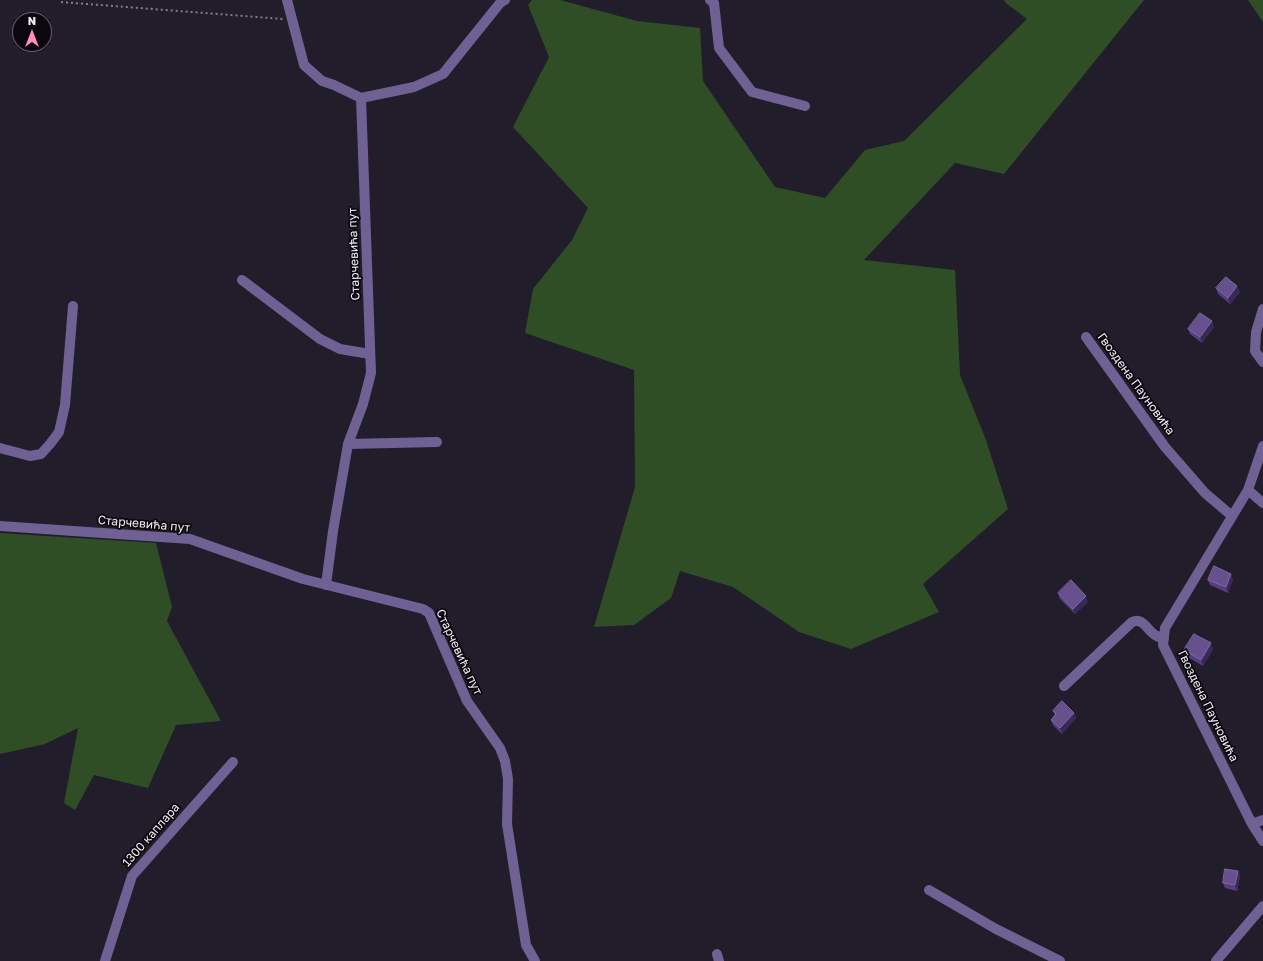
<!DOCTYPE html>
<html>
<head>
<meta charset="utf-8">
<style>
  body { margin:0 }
  #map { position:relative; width:1263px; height:961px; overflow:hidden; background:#211d2b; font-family:"Golos Text",sans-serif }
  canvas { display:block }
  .north { position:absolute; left:12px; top:12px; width:40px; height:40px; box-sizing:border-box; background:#0a080e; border:1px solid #66646b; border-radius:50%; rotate:0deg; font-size:11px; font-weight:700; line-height:16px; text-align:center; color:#f0edf7 }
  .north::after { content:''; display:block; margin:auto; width:14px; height:18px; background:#ff8eba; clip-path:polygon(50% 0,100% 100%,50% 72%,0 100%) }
</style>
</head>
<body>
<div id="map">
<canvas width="1263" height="961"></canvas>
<div class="north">N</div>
</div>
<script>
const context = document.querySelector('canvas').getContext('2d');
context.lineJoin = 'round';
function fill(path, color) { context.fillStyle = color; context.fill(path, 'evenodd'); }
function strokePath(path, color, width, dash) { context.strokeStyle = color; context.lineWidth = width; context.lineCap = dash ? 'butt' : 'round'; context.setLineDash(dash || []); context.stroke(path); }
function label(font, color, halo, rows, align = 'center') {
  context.font = font + ' "Golos Text",sans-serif'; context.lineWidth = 3.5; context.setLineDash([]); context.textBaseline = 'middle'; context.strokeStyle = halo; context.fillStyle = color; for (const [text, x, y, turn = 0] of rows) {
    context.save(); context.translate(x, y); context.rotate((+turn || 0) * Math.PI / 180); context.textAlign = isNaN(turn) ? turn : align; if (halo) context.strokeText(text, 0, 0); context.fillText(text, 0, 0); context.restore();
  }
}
fill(new Path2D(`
  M532 0H560L637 21 700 28 703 81 775 187 825 198 865 150 904 141 1027 19 1006 3 1004 0H1144L1004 174 955 163 864 260 955 270 960 375 986 440 1008 509 923 584 939 612 851 649 799 632 733 587 680 571 671 598 634 625 594 627 635 487 634 370 525 333 533 289 572 240 588 208 513 127 549 57 528 5Z
  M1248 0H1263V22Z
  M0 533 156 543 172 607 167 621 221 721 176 725 148 788 94 775 75 810 64 803 78 728 45 744 0 754Z`), '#304e26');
strokePath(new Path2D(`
  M61 2 283 19`), '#837f8b', 2, [2, 3]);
strokePath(new Path2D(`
  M287 0 304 65 322 81 334 85 361 98
  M710 0 714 3 719 48 752 92 805 106
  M361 98 414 87 443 74 500 3 505 0
  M242 280 320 339 340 349 370 354
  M1263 309 1256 332 1255 351 1263 362
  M1086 337 1165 447 1205 493 1232 516
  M348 444 437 442
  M1263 446 1248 490 1165 628 1163 645 1252 824 1263 841
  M0 448 30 456 41 454 50 444 59 432 65 405 73 306
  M1248 490 1263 503
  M0 526 190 539 303 579 423 609 429 613 467 701 500 748 505 761 508 779 507 824 526 945 535 961
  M326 585 333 531 348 444 363 404 371 373 361 98
  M1064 686 1132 622C1143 617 1147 630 1155 635 1158 637 1161 638 1164 639
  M1252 824 1263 820
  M929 890 996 929 1060 961
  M717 954 719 961
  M105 961 132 876 233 762
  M1216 961 1263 906`), '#6f6194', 10);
fill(new Path2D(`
  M1216 288 1240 292 1230 304 1218 294Z
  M1214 327 1202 343 1190 334 1188 329Z
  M1233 579 1228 593 1210 585 1208 580Z
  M1058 593 1088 602 1075 614 1060 599Z
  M1213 649 1203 666 1186 656 1184 650Z
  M1053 711 1074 713 1076 718 1062 734 1053 725 1051 720 1055 715Z
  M1238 871 1240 876 1237 891 1225 888 1223 883Z`), '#573d81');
fill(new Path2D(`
  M1237 286 1240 292 1230 304 1228 298Z
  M1212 321 1214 327 1202 343 1200 337Z
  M1231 574 1233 579 1228 593 1226 587Z
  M1086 596 1088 602 1075 614 1073 609Z
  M1211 643 1213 649 1203 666 1201 660Z
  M1074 713 1076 718 1062 734 1060 728Z
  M1238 871 1240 876 1237 891 1235 885Z`), '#3a2859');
const building = new Path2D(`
  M1226 277 1237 286 1228 298 1216 288Z
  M1200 313 1212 321 1200 337 1188 329Z
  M1214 566 1231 574 1226 587 1208 580Z
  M1071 580 1086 596 1073 609 1058 593Z
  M1194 634 1211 643 1201 660 1184 650Z
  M1062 701 1074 713 1060 728 1051 720 1056 714 1053 711Z
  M1225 869 1238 871 1235 885 1223 883Z`);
fill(building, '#67508e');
strokePath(building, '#7c699e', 1);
label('12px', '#f0edf7', '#0a080e', [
  ["Старчевића пут",354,254,-92],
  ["Гвоздена Пауновића",1136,384,54],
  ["Старчевића пут",144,524,5],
  ["Старчевића пут",459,652,65],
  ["Гвоздена Пауновића",1208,706,64],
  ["1300 каплара",151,835,-49]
]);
</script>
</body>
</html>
